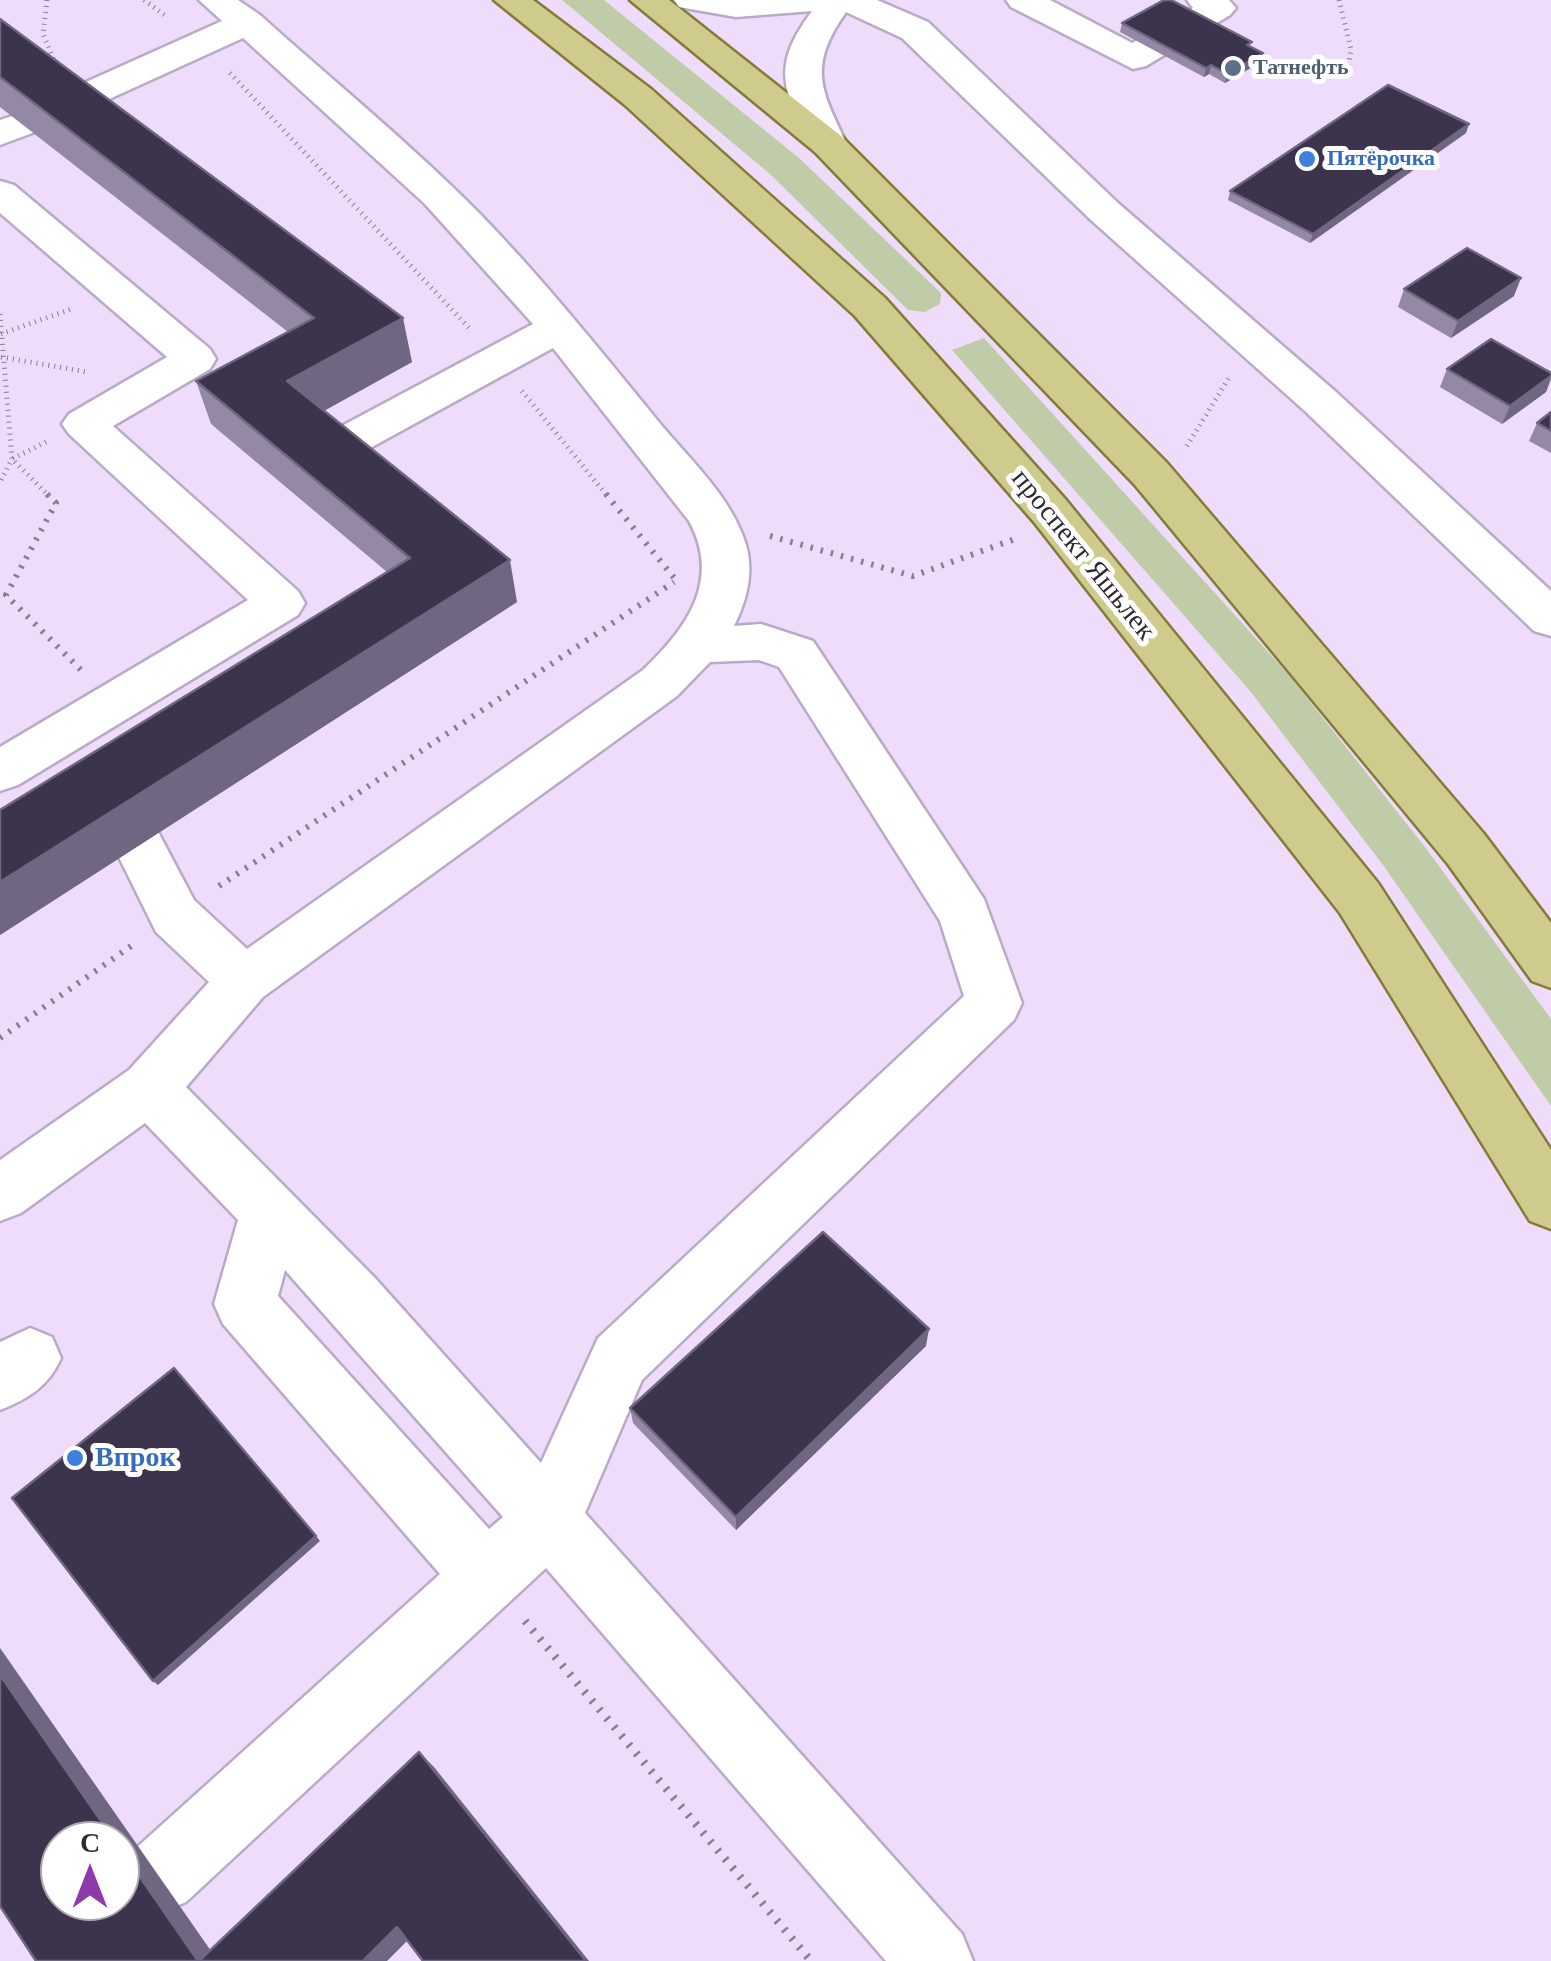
<!DOCTYPE html>
<html>
<head>
<meta charset="utf-8">
<style>
  body { margin:0 }
  #map { position:relative; width:1551px; height:1961px; overflow:hidden; background:#eedcfa; font-family:"Libre Baskerville",serif }
  canvas { display:block }
  .north { position:absolute; left:40px; top:1821px; width:100px; height:100px; box-sizing:border-box; background:#fff; border:2px solid #aca9ae; border-radius:50%; rotate:0deg; font-size:28px; font-weight:700; line-height:40px; text-align:center; color:#2f2934 }
  .north::after { content:''; display:block; margin:auto; width:35px; height:45px; background:#8d3baa; clip-path:polygon(50% 0,100% 100%,50% 72%,0 100%) }
</style>
</head>
<body>
<div id="map">
<canvas width="1551" height="1961"></canvas>
<div class="north">С</div>
</div>
<script>
const context = document.querySelector('canvas').getContext('2d');
context.lineJoin = 'round';
function fill(path, color) { context.fillStyle = color; context.fill(path, 'evenodd'); }
function strokePath(path, color, width, dash) { context.strokeStyle = color; context.lineWidth = width; context.lineCap = dash ? 'butt' : 'round'; context.setLineDash(dash || []); context.stroke(path); }
function label(font, color, halo, rows, align = 'center') {
  context.font = font + ' "Libre Baskerville",serif'; context.lineWidth = 10; context.setLineDash([]); context.textBaseline = 'middle'; context.strokeStyle = halo; context.fillStyle = color; for (const [text, x, y, turn = 0] of rows) {
    context.save(); context.translate(x, y); context.rotate((+turn || 0) * Math.PI / 180); context.textAlign = isNaN(turn) ? turn : align; if (halo) context.strokeText(text, 0, 0); context.fillText(text, 0, 0); context.restore();
  }
}
fill(new Path2D(`
  M562 0H604L799 158 941 293 940 304 925 312 908 310 770 174Z
  M984 338 1289 675 1425 847 1551 1019V1106L1383 865 1250 691 952 350Z`), '#c0cca7');
const minor = new Path2D(`
  M199 0H238L260 15C333 81 411 144 480 214 544 280 600 350 658 421 689 459 732 497 746 545 754 573 747 600 734 626L761 624 813 641 984 899 1022 1003 1014 1020 642 1380 585 1513 962 1934 973 1961H886L546 1568 186 1902 160 1913 134 1902 123 1876 134 1850 440 1574 223 1324 214 1304 238 1220 145 1123 21 1213 0 1221V1160L129 1070 209 982 156 932 113 845 121 830 139 824 157 830 194 900 247 949 643 670C686 629 722 581 689 521L553 348 370 448 354 453 338 448 332 438 338 428 533 324 425 204 243 38 83 111 70 114 57 111 51 103 57 95 222 21ZM759 660 779 667 940 921 964 996 598 1338 541 1463 374 1277 186 1087 263 997 677 696 710 662ZM285 1270 503 1517 489 1529 278 1296Z
  M674 0H877L928 22 1119 204 1336 392 1551 591V636L1534 631 1306 412 1091 220 902 38 846 12C808 66 820 89 847 144L841 152 828 155 815 152 809 144C782 87 772 65 812 11L736 17 679 7Z
  M1006 0H1050L1132 43 1193 8 1187 0H1229L1236 8 1230 15 1146 66 1133 69 1011 7Z
  M22 113 35 116 41 124 35 132 0 145V120Z
  M0 181 14 185 210 349 216 359 210 369 113 426 298 591 305 603 298 615 18 785 0 791V747L248 600 69 434 62 424 69 414 167 357 0 213Z
  M30 1328 52 1337 61 1358C49 1386 28 1399 0 1410V1342Z`);
const major = new Path2D(`
  M494 0H533L651 89 885 298 1066 500 1378 883 1551 1150V1229L1530 1221 1340 913 1034 522 855 316 625 105Z
  M630 0H669L841 136 1167 463 1484 834 1551 923V988L1532 981 1448 864 1135 485 815 152Z`);
strokePath(minor, '#baaac6', 5);
strokePath(major, '#827c3b', 5);
strokePath(new Path2D(`
  M47 0 43 34 56 66
  M144 0 167 17
  M1339 0 1351 49 1346 82
  M230 73 471 330
  M0 314 12 459 0 482
  M1 334 74 308
  M1 357 87 372
  M522 391 608 497
  M46 442 12 459 50 497
  M1187 446 1230 376`), '#897d91', 5, [1, 5]);
strokePath(new Path2D(`
  M47 494 56 503 6 595 81 670
  M606 494 675 579
  M770 536 913 576 1015 539
  M219 886 674 582
  M0 1038 134 944`), '#897d91', 6, [2.5, 8]);
strokePath(new Path2D(`
  M525 1621 811 1961`), '#897d91', 8, [2.5, 9]);
fill(minor, '#fff');
fill(major, '#cfcb8c');
fill(new Path2D(`
  M0 19 412 362 324 411 517 602 0 935V810L387 572 211 424 196 381 288 332 0 107Z
  M1122 23 1251 47 1261 62 1225 83 1209 74 1204 77 1120 32Z
  M1466 133 1310 243 1228 200 1230 191Z
  M1404 289 1514 296 1451 338 1398 307Z
  M1447 369 1551 373V380L1546 392 1502 424 1440 387Z
  M1551 412V453L1529 441 1537 423Z
  M926 1346 736 1530 633 1423 630 1408Z`), '#9588a4');
fill(new Path2D(`
  M1263 53 1261 62 1225 83 1227 74Z
  M1211 65 1209 74 1204 77 1206 68Z
  M1469 124 1466 133 1310 243 1313 234Z
  M1521 278 1514 296 1451 338 1458 321Z
  M403 318 412 362 300 424 287 381Z
  M1551 376 1546 392 1502 424 1510 406Z
  M510 560 517 602 0 935V882Z
  M929 1329 926 1346 736 1530V1517Z
  M316 1536 320 1541 158 1685 153 1681Z
  M0 1648 218 1961H198L120 1848V1841H115L0 1675Z
  M419 1752 434 1767 589 1961H586Z
  M397 1927 413 1935 387 1961H363Z`), '#716681');
const building = new Path2D(`
  M1164 0H1171L1252 42 1247 45 1263 53 1227 74 1211 65 1206 68 1122 23Z
  M0 19 403 318 287 381 510 560 0 882V810L410 558 196 381 314 318 0 77Z
  M1388 85 1469 124 1313 234 1230 191Z
  M1467 248 1521 278 1458 321 1404 289Z
  M1491 339 1551 373V376L1510 406 1447 369Z
  M1551 412V431L1537 423Z
  M823 1232 929 1329 736 1517 630 1408Z
  M174 1368 316 1536 153 1681 12 1498Z
  M0 1675 115 1841H60V1901H120V1848L198 1961H36L0 1906Z
  M419 1752 586 1961H423L397 1927 363 1961H199Z`);
fill(building, '#3c344d');
strokePath(building, '#716681', 2.5);
for (const [x, y, r, color] of [
  [1233,68,10,"#5c6f8a"],
  [1307,159,10,"#3f7fe0"],
  [75,1458,10,"#3f7fe0"]
]) { const dot = new Path2D(); dot.arc(x, y, r, 0, 2 * Math.PI); context.fillStyle = color; context.fill(dot); strokePath(dot, '#fff', 4); }
label('bold 22px', '#4e5e75', '#fff', [
  ["Татнефть",1253,68]
], 'left');
label('bold 22px', '#366cbe', '#fff', [
  ["Пятёрочка",1327,159]
], 'left');
label('28px', '#2f2934', '#fff', [
  ["проспект Яшьлек",1083,555,51]
]);
label('bold 28px', '#366cbe', '#fff', [
  ["Впрок",95,1458]
], 'left');
</script>
</body>
</html>
